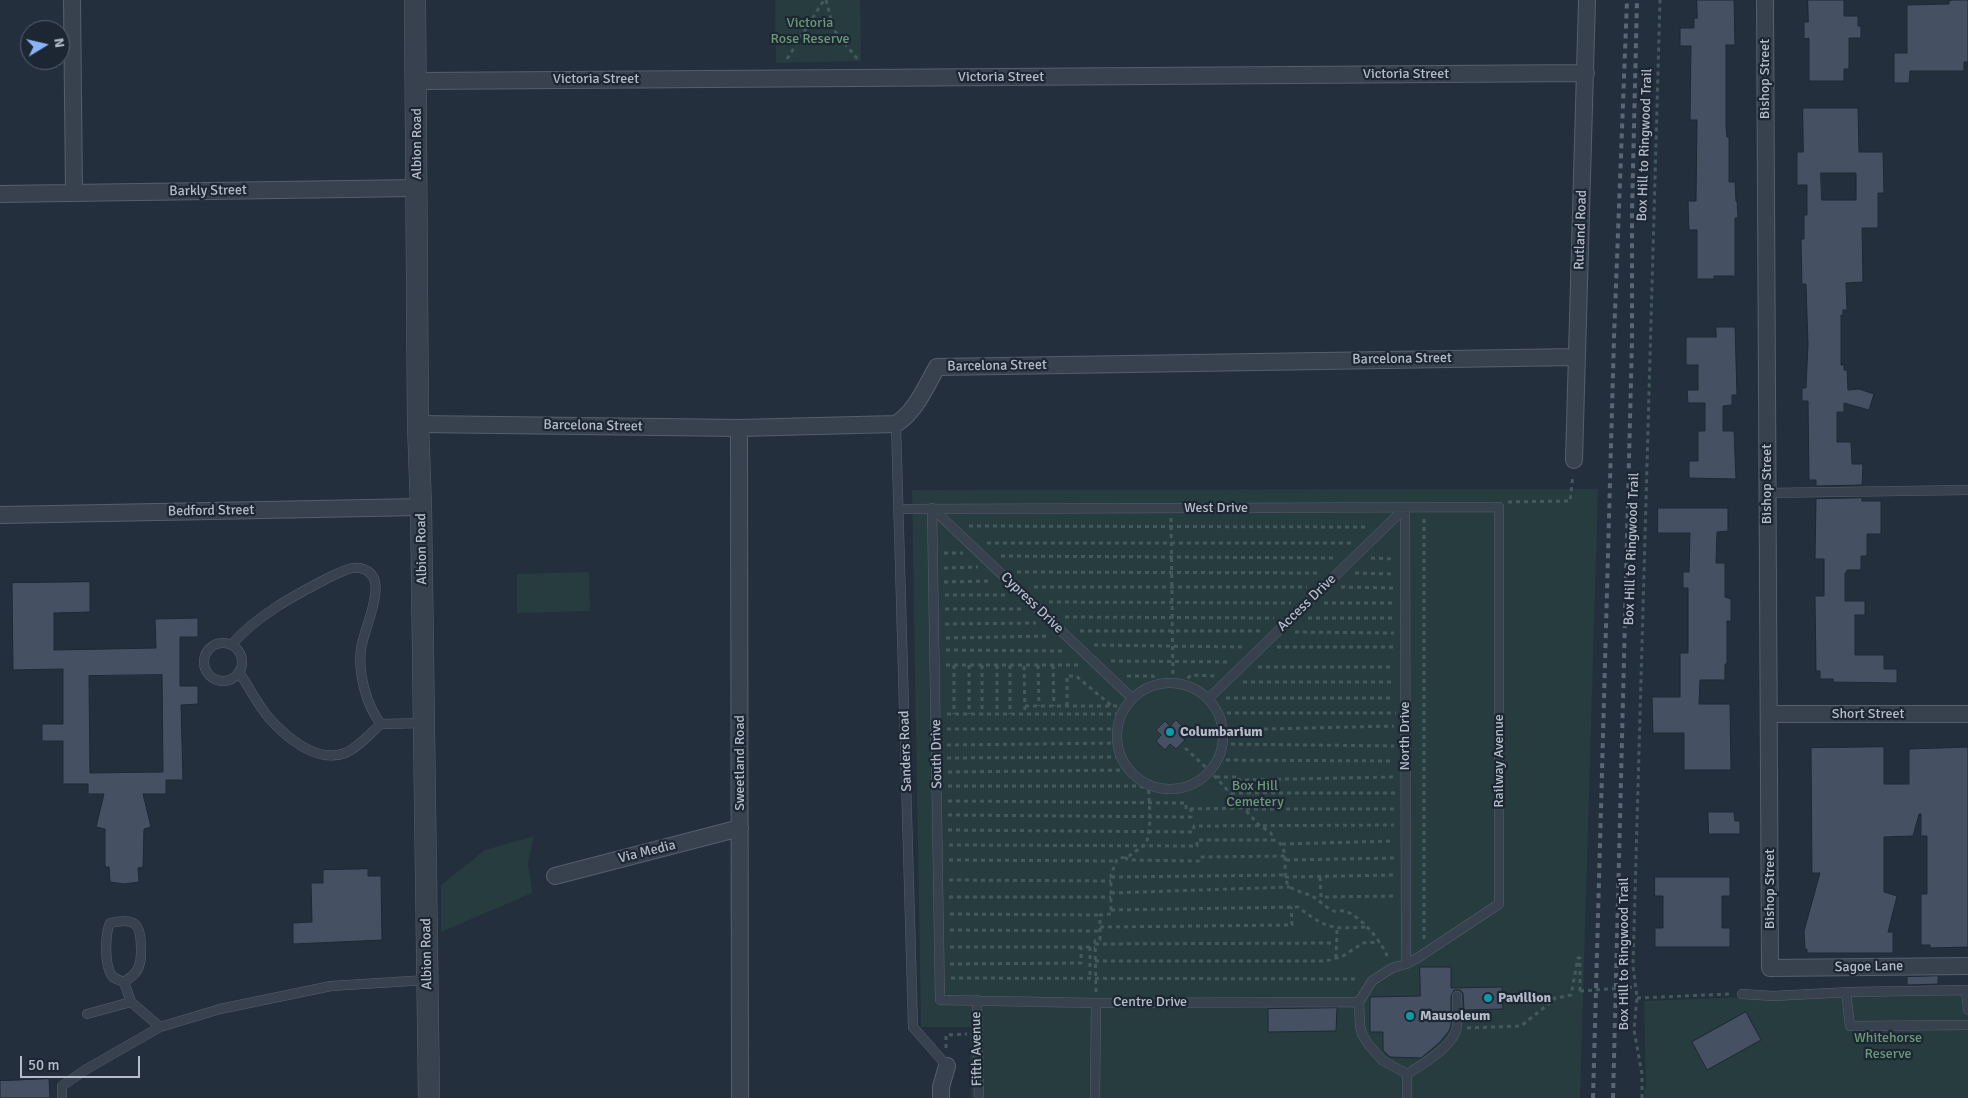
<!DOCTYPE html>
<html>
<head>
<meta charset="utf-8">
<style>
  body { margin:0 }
  #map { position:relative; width:1968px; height:1098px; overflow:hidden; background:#242f3e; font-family:Signika,sans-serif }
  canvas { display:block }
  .north { position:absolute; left:20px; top:20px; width:50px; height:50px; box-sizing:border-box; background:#1d2633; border:1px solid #59626f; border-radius:50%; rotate:81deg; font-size:14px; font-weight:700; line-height:20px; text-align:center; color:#b4bcc9 }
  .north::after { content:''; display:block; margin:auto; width:18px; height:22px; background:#8ab4f8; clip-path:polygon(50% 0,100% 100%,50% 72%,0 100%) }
  .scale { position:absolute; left:20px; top:1056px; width:120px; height:22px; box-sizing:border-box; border:2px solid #b4bcc9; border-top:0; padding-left:6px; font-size:15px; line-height:18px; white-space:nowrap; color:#b4bcc9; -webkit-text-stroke:4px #1d2633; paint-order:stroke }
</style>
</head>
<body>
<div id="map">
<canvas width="1968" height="1098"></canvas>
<div class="north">N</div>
<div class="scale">50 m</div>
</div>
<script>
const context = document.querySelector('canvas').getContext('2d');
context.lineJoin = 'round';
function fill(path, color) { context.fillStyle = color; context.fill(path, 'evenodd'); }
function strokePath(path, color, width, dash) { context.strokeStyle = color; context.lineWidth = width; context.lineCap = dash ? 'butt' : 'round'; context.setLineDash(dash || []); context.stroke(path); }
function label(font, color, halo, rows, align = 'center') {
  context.font = font + ' Signika,sans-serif'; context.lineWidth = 4.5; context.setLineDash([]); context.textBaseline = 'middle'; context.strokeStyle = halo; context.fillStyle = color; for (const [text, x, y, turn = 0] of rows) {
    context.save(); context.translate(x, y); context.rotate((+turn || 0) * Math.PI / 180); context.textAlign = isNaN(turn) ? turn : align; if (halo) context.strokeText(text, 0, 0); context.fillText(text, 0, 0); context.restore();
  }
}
fill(new Path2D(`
  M775 0H860L861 61 776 63Z
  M1598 489 1580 1098H971L970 1027H921L912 490Z
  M589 572 590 611 517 613V574Z
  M534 836 528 863 532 893 441 932V885L485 850Z
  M1968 993V1098H1644L1646 1096 1644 1094 1645 1088H1646L1644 1001 1773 996Z`), '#263c3f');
const building = new Path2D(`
  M1697 0H1734L1735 45H1726V127L1727 137H1729V182H1735L1736 201H1737L1738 218H1735V276H1714V279H1697V230H1689L1688 201H1696L1697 120H1690L1691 46H1680V28H1694V18H1697Z
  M1808 0H1844V16H1858V26H1861V38H1849V69H1844V81H1809V38L1804 39V22H1808Z
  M1953 0H1968V62H1964V71H1910L1909 83H1894V53H1907V5L1949 4V1Z
  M1803 108H1858L1859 152H1883L1884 193H1878V228H1862L1863 282 1846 283 1847 310H1843V315H1841V365H1844V370H1847L1848 390 1859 389 1874 394 1869 410 1844 403V412H1837V442H1851L1852 464H1863L1862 485 1816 486V480H1809L1808 401H1802V388H1806L1808 344 1806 284H1802L1801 239H1804V215H1807V185H1797V152H1803ZM1821 173H1856V200H1822Z
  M1716 327H1735L1737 395H1732V405L1723 406V431H1734L1736 479 1689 478V461H1698V431H1705V403H1688L1687 390H1698V365H1686V337H1716Z
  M1862 498V501H1881V534H1867V556H1861V570H1847L1846 573H1845V601H1865V615H1855V655H1884V669H1897V683L1833 682V679H1820V671H1816L1815 596H1824V559H1815L1816 499Z
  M1658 508H1728V531L1717 532 1716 563H1725V597L1731 599V621H1727V664H1725V680H1700L1699 704H1730L1731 770H1684V733H1653L1652 697H1680V653H1688V588H1683V572H1689L1690 533H1658Z
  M90 582V612L54 613V650L156 648 155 619 198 618V637H180V686H198V704L181 705 183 780H166V794H143L151 827 144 829 143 867 138 868 139 882 124 884 110 882 109 867H105V829L96 827 104 794H88V784H63V741H42V724H63V669L13 670 12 583ZM162 675 163 772 90 773 89 676Z
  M1176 720 1185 729 1179 735 1185 740 1176 749 1170 744 1165 750 1156 741 1161 735 1156 730 1165 721 1170 726Z
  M1884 747V784H1909V749L1968 747V947L1930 948V945H1921V894H1927V836H1921V814H1919L1913 836 1884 837V892L1897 896 1888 932H1893V953H1807V949H1805L1804 931 1820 873H1812L1811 748Z
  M1708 812H1734L1735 821H1740V834H1709Z
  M368 869V876H381L382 940 293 944V923L312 922 311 883H323V870Z
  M1655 877H1730V896H1722V928H1730V947H1655V928H1663V896H1655Z
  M1420 967H1451V988L1502 987 1503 1009 1464 1010 1463 993 1460 990H1454L1451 996V1026L1449 1031 1439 1043 1421 1058 1390 1057 1383 1050V1032H1370V997L1420 996Z
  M1938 976V984L1907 985V977Z
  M1337 1008 1336 1031 1268 1032V1009Z
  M1746 1012 1761 1040 1707 1070 1692 1042Z
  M49 1079 50 1098H0V1081Z`);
fill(building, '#455162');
strokePath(building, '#1f2835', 1);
const service = new Path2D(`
  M896 424 913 1027 947 1066
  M1767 493 1968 490
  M932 508 940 1000 1096 1003 1359 1002
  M932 508 1132 698
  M1405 508 1406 964
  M899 509 1499 507V904L1419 957 1406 964 1392 968 1372 981 1359 1002 1360 1026 1362 1034 1368 1044 1382 1060 1407 1074C1422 1065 1454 1046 1457 1027 1458 1017 1457 1006 1457 996
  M204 662a19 19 0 1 1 38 0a19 19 0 1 1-38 0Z
  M232 644C258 615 293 596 328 578 341 572 357 561 370 573 386 586 363 631 361 649 358 673 366 705 381 724L424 723
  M239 672C249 687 257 704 269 718 286 737 317 764 345 753 358 748 370 733 381 724
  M1117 736a53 53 0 1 1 106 0a53 53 0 1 1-106 0Z
  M1209 698 1405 508
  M124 982C128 979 133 976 136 972 141 965 141 957 141 949 141 924 136 917 110 923 105 934 104 968 113 977 116 979 121 981 124 982L131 1002
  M1846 992 1850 1026 1968 1025
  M1742 994 1773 996 1850 992 1966 990 1968 1010
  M977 1000 979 1098
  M87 1014 131 1002 160 1027 220 1009 331 986 427 980
  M1407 1074V1098
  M62 1098V1086L85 1070 160 1027
  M1095 1098 1096 1003`);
const minor = new Path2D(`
  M72 0 74 192
  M1765 0 1770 968 1968 966
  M417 81 1586 73
  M0 194 417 188
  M418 424 739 428 896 424C916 411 925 388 937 367L1577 357
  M739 428 740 1098
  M1574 460 1587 0
  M0 515 421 507
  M1769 714H1968
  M555 876 740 828
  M941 1098V1087L947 1066`);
const tertiary = new Path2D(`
  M415 0 418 424 421 507 429 1098`);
strokePath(service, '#565f6c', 10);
strokePath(minor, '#565f6c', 18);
strokePath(tertiary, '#565f6c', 22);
strokePath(new Path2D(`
  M826 0 834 30 859 61
  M787 59 824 0
  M1508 502 1570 501 1573 475
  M1171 518 1173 682
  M1424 519V940
  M969 526 1368 527
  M987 543H1353
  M944 553H963
  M1001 556 1337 558
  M1371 558 1395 559
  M944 568 978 567
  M1017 572 1321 573
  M1355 573 1393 574
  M944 582 991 581
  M1034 587H1307
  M1341 587 1395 588
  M945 595H1006
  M1049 602 1291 603
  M1324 603H1393
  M945 609H1021
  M1065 617 1274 618
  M1308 618H1394
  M945 624 1036 623
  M1080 631H1262
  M1295 632 1394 633
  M946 638 1049 636
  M1094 645 1243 647
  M1277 647H1393
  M946 650 1064 651
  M1111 661 1230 662
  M946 665H1080
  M954 665V714
  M969 665V714
  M982 665V714
  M997 665V714
  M1010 665V714
  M1038 665 1039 706
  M1053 665 1054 706
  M1024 666 1025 714
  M1258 667H1394
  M1127 676H1153L1158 684
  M1243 682H1395
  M1182 684 1191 675 1216 676
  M1226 698H1394
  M1025 706H1122
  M1067 706V676H1076L1112 706
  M1219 713H1396
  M947 714H1122
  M947 729H1117
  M1224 730 1394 726
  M1223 744 1394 746
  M947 745 1118 743
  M1185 748 1211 772 1259 825 1271 833 1272 840 1278 841C1292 854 1279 877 1290 887 1296 891 1305 893 1312 896 1319 900 1326 908 1334 911 1337 912 1342 910 1345 911 1362 917 1382 942 1388 958
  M947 758 1122 757
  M1218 760 1394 761
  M948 772 1130 770
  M1216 777H1239V780L1394 777
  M948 786H1140L1149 790
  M1231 793H1395
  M948 801 1186 803V809L1244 808
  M1246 809H1395
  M948 815 1191 817V808
  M948 830 1193 832 1194 826 1394 825
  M1282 844 1394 841
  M949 845 1197 846V840H1272
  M1125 857 1128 860 1199 861 1200 857 1286 856
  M949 860 1116 861
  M1286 860 1395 858
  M1111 877 1286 875
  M1285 877 1395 875
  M1320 877 1321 897 1395 896
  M949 880 1111 881
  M1111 893 1290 887
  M949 897H1111
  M1111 910 1298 907C1327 929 1331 929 1367 927
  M950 914 1100 915
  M1100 927 1292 925 1291 907
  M950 930 1101 931
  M1095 944 1335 943
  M950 947H1095
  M1090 947V977
  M1336 958 1337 928
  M1095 961H1326L1343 956 1363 943 1380 942
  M950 964 1081 963V947
  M951 978 1359 979
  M1096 992 1095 941 1100 940V915L1111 914V875L1117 859 1129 856 1146 844C1153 822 1148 807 1149 785
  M1637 998 1731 994
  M1504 999 1556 998 1571 995 1578 958H1580V991
  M1467 1028 1521 1026 1556 998
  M946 1048V1035L967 1034
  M1642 1098V1074L1634 1030 1637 998 1633 966 1660 0`), '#44595c', 3, [4, 4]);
strokePath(service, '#38414e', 9);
strokePath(minor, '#38414e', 16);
strokePath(tertiary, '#38414e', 21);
strokePath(new Path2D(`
  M1593 1098 1614 337 1627 0
  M1613 1098 1632 340V212L1637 0`), '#5a6575', 4, [5, 5]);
strokePath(new Path2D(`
  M1580 991 1636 987`), '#44595c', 3, [4, 4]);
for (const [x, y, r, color] of [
  [1170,732,5,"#0f9aa8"],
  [1488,998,5,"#0f9aa8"],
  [1410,1016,5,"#0f9aa8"]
]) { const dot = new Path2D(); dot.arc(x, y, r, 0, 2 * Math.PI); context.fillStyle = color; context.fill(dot); strokePath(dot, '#1d2633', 2); }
label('14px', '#6b9a76', '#1d2633', [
  ["Victoria",810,23],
  ["Rose Reserve",810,39],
  ["Box Hill",1255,786],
  ["Cemetery",1255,802],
  ["Whitehorse",1888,1038],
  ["Reserve",1888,1054]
]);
label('14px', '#b4bcc9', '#1d2633', [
  ["Victoria Street",1406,74],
  ["Victoria Street",1001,77],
  ["Victoria Street",596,79],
  ["Bishop Street",1765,79,-90],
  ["Albion Road",417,144,-90],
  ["Box Hill to Ringwood Trail",1645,145,-88],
  ["Barkly Street",208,191,-1],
  ["Rutland Road",1581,230,-88],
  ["Barcelona Street",1402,359,-1],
  ["Barcelona Street",997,366,-1],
  ["Barcelona Street",593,426,1],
  ["Bishop Street",1767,484,-90],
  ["West Drive",1216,508],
  ["Bedford Street",211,511,-1],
  ["Albion Road",422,549,-91],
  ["Box Hill to Ringwood Trail",1632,549,-88],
  ["Cypress Drive",1032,603,44],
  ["Access Drive",1307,603,-44],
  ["Short Street",1868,714],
  ["North Drive",1405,736,-90],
  ["Sanders Road",906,751,-92],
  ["South Drive",937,754,-91],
  ["Railway Avenue",1499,761,-90],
  ["Sweetland Road",740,763,-90],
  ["Via Media",647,852,-14],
  ["Bishop Street",1770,889,-90],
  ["Albion Road",427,954,-91],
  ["Box Hill to Ringwood Trail",1624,954,-90],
  ["Sagoe Lane",1869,967,-1],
  ["Centre Drive",1150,1002],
  ["Fifth Avenue",977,1049,-91]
]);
label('bold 14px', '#b4bcc9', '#1d2633', [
  ["Columbarium",1180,732],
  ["Pavillion",1498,998],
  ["Mausoleum",1420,1016]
], 'left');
</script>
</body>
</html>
